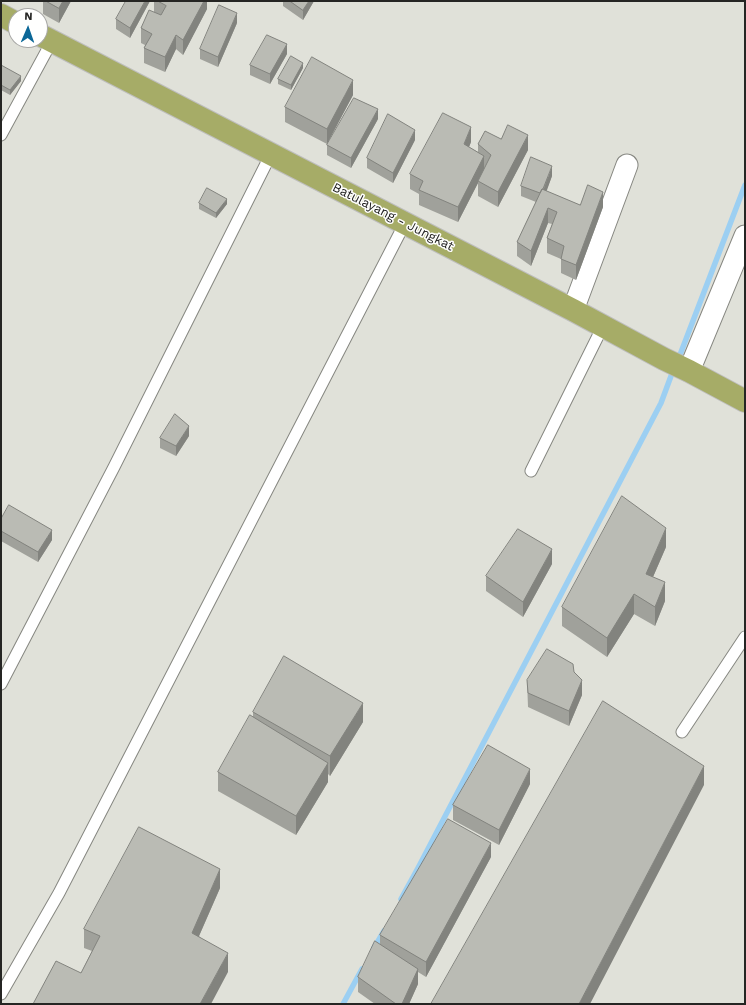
<!DOCTYPE html>
<html>
<head>
<meta charset="utf-8">
<style>
  body { margin:0 }
  #map { position:relative; width:746px; height:1005px; overflow:hidden; background:#e0e1d9; font-family:"Work Sans",sans-serif }
  canvas { display:block }
  .frame { position:absolute; inset:0; border:2px solid #252523; pointer-events:none }
  .north { position:absolute; left:8px; top:8px; width:40px; height:40px; box-sizing:border-box; background:#fffffe; border:1px solid #a8a8a6; border-radius:50%; rotate:2deg; font-size:11px; font-weight:700; line-height:16px; text-align:center; color:#252523 }
  .north::after { content:''; display:block; margin:auto; width:14px; height:18px; background:#0b6797; clip-path:polygon(50% 0,100% 100%,50% 72%,0 100%) }
</style>
</head>
<body>
<div id="map">
<canvas width="746" height="1005"></canvas>
<div class="frame"></div>
<div class="north">N</div>
</div>
<script>
const context = document.querySelector('canvas').getContext('2d');
context.lineJoin = 'round';
function strokePath(path, color, width, dash) { context.strokeStyle = color; context.lineWidth = width; context.lineCap = dash ? 'butt' : 'round'; context.setLineDash(dash || []); context.stroke(path); }
function fill(path, color) { context.fillStyle = color; context.fill(path, 'evenodd'); }
function label(font, color, halo, rows, align = 'center') {
  context.font = font + ' "Work Sans",sans-serif'; context.lineWidth = 3; context.setLineDash([]); context.textBaseline = 'middle'; context.strokeStyle = halo; context.fillStyle = color; for (const [text, x, y, turn = 0] of rows) {
    context.save(); context.translate(x, y); context.rotate((+turn || 0) * Math.PI / 180); context.textAlign = isNaN(turn) ? turn : align; if (halo) context.strokeText(text, 0, 0); context.fillText(text, 0, 0); context.restore();
  }
}
strokePath(new Path2D(`
  M678 360 745 185
  M401 899 418 868 661 403 674 368
  M374 948 384 931
  M343 1004 362 969`), '#9ccff2', 5.5);
const service = new Path2D(`
  M1 135 52 41
  M531 471 603 326
  M1 684 114 467 271 154
  M682 732 745 637
  M1 994 59 893 405 223`);
const minor = new Path2D(`
  M573 310 627 165
  M689 371 745 236`);
const trunk = new Path2D(`
  M1 15 16 23
  M40 35 573 310 664 359 689 371 745 401`);
strokePath(service, '#868781', 13);
strokePath(minor, '#868781', 23);
strokePath(trunk, '#bebebd', 24);
strokePath(service, '#fff', 11);
strokePath(minor, '#fff', 21);
strokePath(trunk, '#a6ac67', 22);
fill(new Path2D(`
  M43 1H71L59 23 43 14Z
  M150 1 130 38 116 29V19Z
  M154 1H207V9L183 55 176 49 165 72 144 63V48L145 45 141 43V28L154 12Z
  M283 1H314L303 20 283 6Z
  M237 23 218 67 200 59V49Z
  M287 54 270 84 250 75V65Z
  M1 65 21 81 10 95 1 90Z
  M303 68 291 90 278 84V79Z
  M353 95 327 144 285 122V107Z
  M378 119 351 168 327 155V145Z
  M501 139 528 150 498 207 478 196V183L458 222 419 205V194L410 189V174L471 142 469 147 478 152V144Z
  M415 140 393 183 367 168V158Z
  M552 176 546 191 580 205 603 207 576 280 561 273V259L547 253V238L552 224 548 223 531 266 517 256V242L536 202 521 196V186Z
  M199 203 227 204 216 218 199 209Z
  M189 436 176 456 160 448V438Z
  M1 519 52 540 38 562 1 541Z
  M666 547 653 577 665 601 655 626 634 614 607 657 562 626V607Z
  M552 564 523 617 486 591V576Z
  M574 672 582 695 569 726 528 707 527 680Z
  M253 712 363 722 330 776 328 774V782L296 835 218 791V772L253 717Z
  M530 784 499 845 453 820V805Z
  M491 857 426 977 418 972V984L409 1004H375L358 992V977L380 944V935Z
  M220 888 199 936 228 972 81 973 92 951 84 948V929Z`), '#a0a19b');
fill(new Path2D(`
  M63 1H71L59 23V8Z
  M145 1H150L130 38V28Z
  M204 1H207V9L183 55V40Z
  M309 1H314L303 20V10Z
  M237 13V23L218 67V57Z
  M176 35V49L165 72V57Z
  M287 44V54L270 84V74Z
  M303 63V68L291 90V85Z
  M21 76V81L10 95V90Z
  M353 80V95L327 144V129Z
  M378 109V119L351 168V158Z
  M471 127V142L464 159V144Z
  M415 130V140L393 183V173Z
  M528 135V150L498 207V192Z
  M484 156V170L478 181V183L458 222V207Z
  M552 166V176L542 204V194Z
  M603 192V207L576 280V265Z
  M227 199V204L216 218V213Z
  M548 208V223L531 266V251Z
  M189 426V436L176 456V446Z
  M666 528V547L646 593V574Z
  M52 530V540L38 562V552Z
  M552 549V564L523 617V602Z
  M665 582V601L655 626V607Z
  M634 594V614L607 657V638Z
  M582 680V695L569 726V711Z
  M363 703V722L330 776V756Z
  M328 763V782L296 835V816Z
  M704 766V785L590 1004H579Z
  M530 769V784L499 845V830Z
  M491 843V857L426 977V962Z
  M220 869V888L192 952V933Z
  M228 953V972L211 1004H200Z
  M418 969V984L409 1004H402Z`), '#82837e');
const building = new Path2D(`
  M46 1H63L59 8Z
  M126 1H145L130 28 116 19Z
  M158 1H204L183 40 176 35 165 57 144 48 152 34 141 28 149 10 161 15 166 6Z
  M290 1H309L303 10Z
  M219 5 237 13 218 57 200 49Z
  M267 35 287 44 270 74 250 65Z
  M291 56 303 63 291 85 278 79Z
  M312 57 353 80 327 129 285 107Z
  M1 65 21 76 10 90 1 85Z
  M354 98 378 109 351 158 327 145Z
  M443 113 471 127 464 144 484 156 458 207 419 190 423 181 410 174Z
  M388 114 415 130 393 173 367 158Z
  M508 125 528 135 498 192 478 181 491 155 478 144 485 131 501 139Z
  M531 157 552 166 543 189H542L540 193 521 186Z
  M588 185 603 192 576 265 561 259 564 246 547 238 557 212 548 208 531 251 517 242 542 189 580 205Z
  M207 188 227 199 216 213 199 203Z
  M175 414 189 426 176 446 160 438Z
  M622 496 666 528 646 574 665 582 655 607 634 594 607 638 562 607Z
  M9 505 52 530 38 552 1 531V519Z
  M518 529 552 549 523 602 486 576Z
  M547 649 573 664 574 672 582 680 569 711 528 693 527 680Z
  M284 656 363 703 330 756 253 712Z
  M603 701 704 766 579 1004H431Z
  M250 715 328 763 296 816 218 772Z
  M488 745 530 769 499 830 453 805Z
  M448 819 491 843 426 962 380 935Z
  M139 827 220 869 192 933 228 953 200 1004H33L56 961 81 973 100 936 84 929Z
  M375 941 418 969 402 1004H396L358 977Z`);
fill(building, '#babbb4');
strokePath(building, '#82837e', 1);
label('13px', '#252523', '#fffffe', [
  ["Batulayang - Jungkat",393,217,27]
]);
</script>
</body>
</html>
